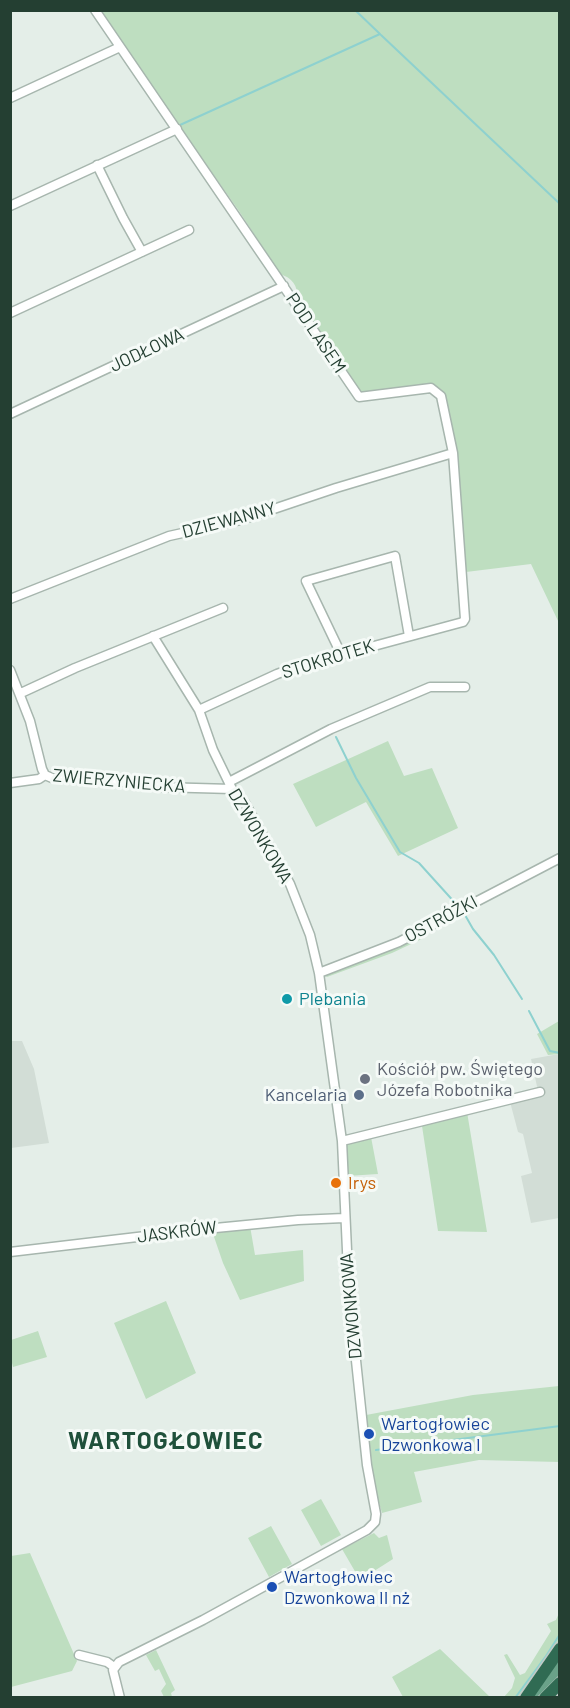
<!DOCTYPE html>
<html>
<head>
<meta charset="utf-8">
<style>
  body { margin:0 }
  #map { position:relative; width:570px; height:1708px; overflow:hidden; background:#e4eee8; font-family:Barlow,sans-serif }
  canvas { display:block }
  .frame { position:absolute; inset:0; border:12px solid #243f32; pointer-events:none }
</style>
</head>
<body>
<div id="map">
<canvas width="570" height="1708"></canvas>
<div class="frame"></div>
</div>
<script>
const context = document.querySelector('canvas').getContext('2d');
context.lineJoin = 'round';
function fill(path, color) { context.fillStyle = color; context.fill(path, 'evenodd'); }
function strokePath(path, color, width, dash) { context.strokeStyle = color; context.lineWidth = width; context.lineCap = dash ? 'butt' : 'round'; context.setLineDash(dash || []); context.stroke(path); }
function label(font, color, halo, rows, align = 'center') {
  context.font = font + ' Barlow,sans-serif'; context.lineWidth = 6; context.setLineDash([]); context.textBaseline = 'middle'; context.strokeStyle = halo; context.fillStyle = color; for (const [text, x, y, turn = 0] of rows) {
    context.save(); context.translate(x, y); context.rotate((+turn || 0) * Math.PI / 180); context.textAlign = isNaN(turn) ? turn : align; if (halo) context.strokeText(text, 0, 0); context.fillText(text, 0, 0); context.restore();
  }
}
fill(new Path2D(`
  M11 1041H22L34 1069 49 1143 11 1148Z
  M559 1054V1218L531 1223 521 1176 532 1173 523 1134 518 1132 509 1098 538 1091 531 1059Z`), '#d2ddd6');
fill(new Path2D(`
  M98 11H559V623L531 564 466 572 455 453 447 409V400L442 390 433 385 370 395 362 392 355 385 297 298C298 285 292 278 280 274L239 211Z
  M388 741 404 776 432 768 458 828 398 856 366 802 316 827 293 784Z
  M424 933 426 937 392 953 327 977 325 976 332 973V971Z
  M559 1021V1054L548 1055 537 1034Z
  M467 1112 487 1232 438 1231 422 1126Z
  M371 1137 378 1174 347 1176 346 1143Z
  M250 1226 255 1255 303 1250 304 1281 240 1300 223 1263 212 1231Z
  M166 1301 196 1373 146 1399 114 1323Z
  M38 1331 47 1357 13 1367 11 1359V1340Z
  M559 1386V1462L479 1460 414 1472 422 1502 382 1513 375 1489 366 1415 473 1395Z
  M321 1499 341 1535 321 1546 301 1510Z
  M271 1526 292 1564 269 1577 248 1538Z
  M374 1533 379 1538 387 1535 393 1559 360 1580 342 1549Z
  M30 1553 77 1661 72 1671 11 1687V1556Z
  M559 1613V1641L542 1668 518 1697 503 1698 512 1688 515 1678 504 1655 507 1654 520 1675 525 1673 551 1631 547 1624 556 1620Z
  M440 1649 490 1697 480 1696 477 1698 403 1697 392 1677Z
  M156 1650 175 1690 171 1693 172 1697H164L161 1691 166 1684 159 1669 155 1671 146 1655Z`), '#bedec0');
strokePath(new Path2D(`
  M381 35 560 204
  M180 125 380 34 355 10
  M336 737 356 778 400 852 419 863 457 905
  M465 915 473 929 494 955 522 999
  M529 1011 550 1051 560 1053
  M376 1450 560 1426
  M515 1698 546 1656 560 1634`), '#8ed1cf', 2);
const minor = new Path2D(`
  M95 10 359 397 431 388 441 396 453 453 465 619 463 622 296 667 277 674 199 710
  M10 98 120 47
  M97 165 123 218 142 252
  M10 206 177 129
  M10 313 189 230
  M10 414 284 286
  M10 599 169 536 241 520 336 488 453 453
  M341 654 306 581 395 556 409 636
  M10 670 30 721 42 769 45 775 52 778 103 779 159 787 232 789
  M21 693 75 668 223 608
  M229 782 331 729 430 687H465
  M10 783 39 779 45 775
  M319 973 399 942 560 858
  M342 1141 540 1092
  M10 1252 205 1229 298 1220 344 1218
  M79 1655 107 1662 114 1667
  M120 1698 113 1670 119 1662 203 1620 367 1530 375 1522 376 1514 367 1465 349 1294 342 1141 319 973 310 935 290 884 245 803 232 789 213 750 199 710 153 636`);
const major = new Path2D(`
  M534 1693 560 1667`);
const highway = new Path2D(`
  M526 1698 560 1649
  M545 1698 560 1683`);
strokePath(minor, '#a7b6ae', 11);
strokePath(major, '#c2c9c6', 14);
strokePath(highway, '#c2c9c6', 15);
strokePath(minor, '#fff', 8);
strokePath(major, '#6aa289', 10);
strokePath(highway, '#306b53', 12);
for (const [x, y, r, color] of [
  [287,999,6,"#0f9aa8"],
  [365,1079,6,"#6b7280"],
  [359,1095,6,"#5c6f8a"],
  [336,1183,6,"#e8710a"],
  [369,1434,6,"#1a4fb4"],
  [272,1587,6,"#1a4fb4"]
]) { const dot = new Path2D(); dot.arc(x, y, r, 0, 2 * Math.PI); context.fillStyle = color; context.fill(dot); strokePath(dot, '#f5faf7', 2); }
label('18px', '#243f32', '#f5faf7', [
  ["POD LASEM",316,333,56],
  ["JODŁOWA",147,350,-25],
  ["DZIEWANNY",229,520,-15],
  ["STOKROTEK",328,659,-17],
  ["ZWIERZYNIECKA",119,781,5],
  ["DZWONKOWA",260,836,59],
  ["OSTRÓŻKI",441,919,-28],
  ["JASKRÓW",177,1232,-7],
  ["DZWONKOWA",351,1306,-95]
]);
label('18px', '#0d838f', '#f5faf7', [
  ["Plebania",299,999]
], 'left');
label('18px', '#5b616d', '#f5faf7', [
  ["Kościół pw. Świętego",377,1069],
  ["Józefa Robotnika",377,1090]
], 'left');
label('18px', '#4e5e75', '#f5faf7', [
  ["Kancelaria",347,1095]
], 'right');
label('18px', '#c56008', '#f5faf7', [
  ["Irys",348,1183]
], 'left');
label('18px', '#164399', '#f5faf7', [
  ["Wartogłowiec",381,1424],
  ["Dzwonkowa I",381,1445],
  ["Wartogłowiec",284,1577],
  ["Dzwonkowa II nż",284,1598]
], 'left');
context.letterSpacing = '1.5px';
label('bold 24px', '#1f513b', '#f5faf7', [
  ["WARTOGŁOWIEC",166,1441]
]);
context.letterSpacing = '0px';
</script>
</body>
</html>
